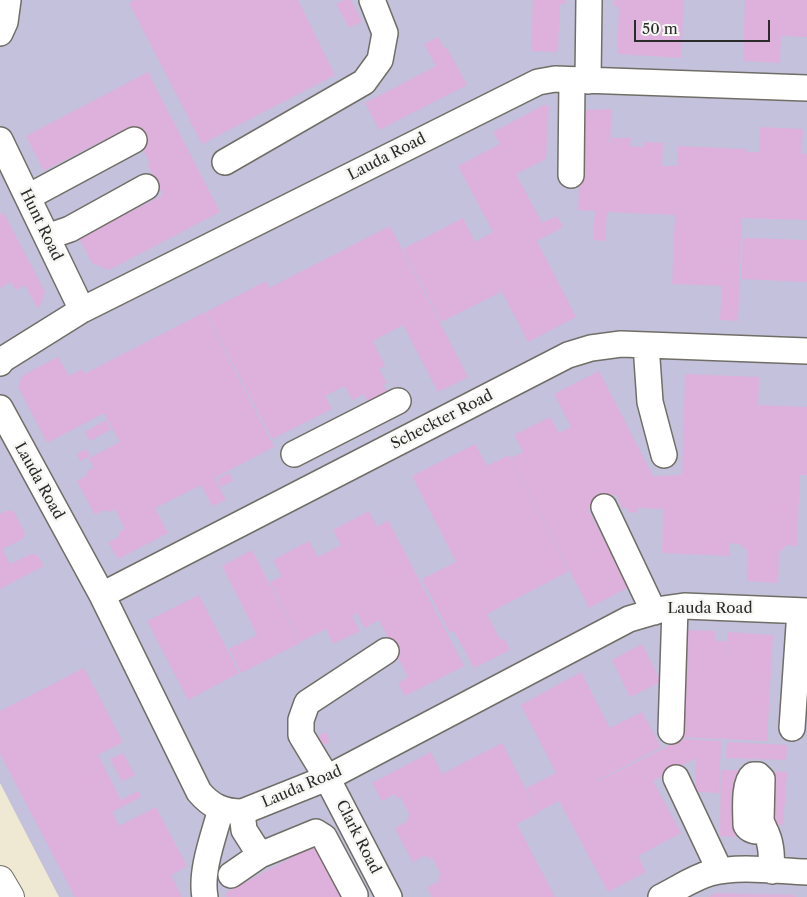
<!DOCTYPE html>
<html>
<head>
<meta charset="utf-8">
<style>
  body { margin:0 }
  #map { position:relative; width:807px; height:897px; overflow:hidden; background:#efe9d3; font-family:"Libre Caslon Text",serif }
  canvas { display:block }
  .scale { position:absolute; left:634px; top:20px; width:136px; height:22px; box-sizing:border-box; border:2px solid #2b2b2b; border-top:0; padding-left:6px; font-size:15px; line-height:18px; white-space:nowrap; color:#2b2b2b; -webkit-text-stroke:4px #f6f6f2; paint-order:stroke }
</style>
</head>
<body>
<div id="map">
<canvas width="807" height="897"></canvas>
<div class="scale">50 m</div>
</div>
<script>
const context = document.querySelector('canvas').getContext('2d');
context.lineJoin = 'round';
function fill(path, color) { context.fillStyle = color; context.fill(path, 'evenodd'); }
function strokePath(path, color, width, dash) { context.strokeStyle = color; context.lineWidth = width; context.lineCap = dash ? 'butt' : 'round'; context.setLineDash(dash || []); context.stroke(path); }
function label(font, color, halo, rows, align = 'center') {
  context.font = font + ' "Libre Caslon Text",serif'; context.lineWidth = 5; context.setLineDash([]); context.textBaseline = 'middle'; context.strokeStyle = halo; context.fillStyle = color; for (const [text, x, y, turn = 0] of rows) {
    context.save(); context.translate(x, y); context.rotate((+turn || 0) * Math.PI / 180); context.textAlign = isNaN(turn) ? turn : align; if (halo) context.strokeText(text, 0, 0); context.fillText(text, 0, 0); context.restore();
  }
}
fill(new Path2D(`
  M0 0H807V897H59L0 783Z`), '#c3c1db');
fill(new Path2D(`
  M135 0H298L335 75 202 144 129 3Z
  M344 0H351L362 22 349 28 336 4Z
  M533 0H566V4H560L558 52 531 51Z
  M614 0H684L681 58 617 54 619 7 614 6Z
  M745 0H807V37L781 36 780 63 743 61Z
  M438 37 445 49 447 48 467 85 379 130 365 103 436 66 424 44Z
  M148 72 220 212 109 270 92 263 79 238 163 195 147 164 150 163 131 126 44 171 26 136Z
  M544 105 549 106 546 159 516 174 542 223 557 216 563 227 537 241 576 317 528 342 499 286 501 292 441 322 403 249 463 218 475 242 493 232 458 166 500 144 493 132Z
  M612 109 610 145 612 138H631L630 146 644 147V142L663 143 662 166H677L678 146 747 149 746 152H759L760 127 803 129 801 154H807V220L742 218 738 321 720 320 722 286 672 284 675 215 607 212 605 241 593 240 595 211 578 210 582 110Z
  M4 213 45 292 40 306 37 308 25 285 16 290 11 282 0 288V215Z
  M390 226 468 377 438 392 403 325 373 341 385 366 379 369 387 383 383 384 387 391 368 402 364 394 352 400 345 386 325 396 332 409 272 439 206 312 266 281 269 288Z
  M743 238 807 240V282L741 279Z
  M205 312 274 447 214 478 226 500 212 506 201 485 155 508 168 533 118 559 108 542 118 538 120 531 125 529 115 509 110 512 104 510 95 515 77 481 86 476 87 471 94 468 89 458 120 442 104 413 47 443 18 387 22 376 58 357 69 376 82 369 84 374Z
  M599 371 653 476 682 475 685 374 759 377 758 405 807 407V475H800L797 546 787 545 779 553 778 583 747 581 748 552 740 544 730 543V556L662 553 663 509 638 508V513L628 512V508H622L616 494 588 509 629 587 589 608 511 458 523 452 514 435 550 417 559 433 571 427 554 394Z
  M106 420 111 429 90 441 85 432Z
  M475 444 487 466 509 455 569 571 487 614 499 638 505 640 510 650 474 668 454 631 450 633 422 579 456 562 412 476Z
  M86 449 90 456 80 461 77 454Z
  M229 473 233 481 221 487 217 479Z
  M9 510 14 512 25 533 23 539 2 549 10 564 31 554 37 555 44 566 0 589V514Z
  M369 511 377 527 388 520 464 666 405 696 398 683 408 677 379 620 364 628 357 613 352 616 360 631 333 644 326 629 300 642 270 582 282 576 273 560 309 541 318 557 328 552 341 545 333 530Z
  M252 550 300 643 241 673 229 649 257 635 222 566Z
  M199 595 239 673 188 700 147 621Z
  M686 630 715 631V641H727L724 688 728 632 773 635 767 741 680 737Z
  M642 644 661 682 630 697 612 660Z
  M84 668 123 742 98 755 121 800 138 791 141 797 112 812 119 826 156 807 187 866 171 875 182 897H75L0 754V711Z
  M581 672 610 728 642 712 661 747 598 780V781L682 739 721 741 719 793 695 792 696 758 653 781 681 833 638 856 646 872 608 892 559 801 538 812 526 788 556 773 521 705Z
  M326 732 330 742 320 747 315 737Z
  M727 742 787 745 786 760 726 758Z
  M502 743 538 813 517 824 555 897H432L427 887 440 881 438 877 441 875 432 857 428 859 426 855 413 862 403 844 395 828 408 821 407 818 410 816 400 796 397 799 395 794 382 801 372 783 431 752 442 774Z
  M123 753 135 775 122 781 110 759Z
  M721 770H738L736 837 720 836Z
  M770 771 787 772 783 825 767 824Z
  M321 842 350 897H227L225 893Z
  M716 893 795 895V897H708Z`), '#deb1dc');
const minor = new Path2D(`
  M0 33 5 22 8 0
  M588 81 589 0
  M0 140 82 310
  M225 162 364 82 380 60 385 33 372 0
  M571 175 572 80
  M28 197 134 140
  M47 237 70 229 146 187
  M646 345 650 402 664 455
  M0 363 2 360 82 310 538 82 555 79 807 88
  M0 408 102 595 199 792C211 806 223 812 242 812L327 778 629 619 663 609 684 606 807 611
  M294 454 398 401
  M604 507 654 612
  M102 595 568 355 591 348 621 344 807 351
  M386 651 307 703 301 720V735L327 778 389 897
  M792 728 800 611
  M671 731 675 608
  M676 778 720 871
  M242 812 244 830 260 855
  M766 832C758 831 750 832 746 825 746 812 743 783 753 775H758L762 779 761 821C764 829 769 836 770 845 772 853 771 862 772 871
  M231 875 260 855 316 832 324 837 355 895
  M205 897C200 871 214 835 221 809
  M661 897C677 889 693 878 710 873 739 865 777 871 807 872`);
const major = new Path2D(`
  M0 880 10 897`);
strokePath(minor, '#706e66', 28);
strokePath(major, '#706e66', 30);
strokePath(minor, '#fff', 25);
strokePath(major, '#fff', 28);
label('15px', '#2b2b2b', '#f6f6f2', [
  ["Lauda Road",387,157,-27],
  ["Hunt Road",41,225,64],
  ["Scheckter Road",442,420,-27],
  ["Lauda Road",39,481,61],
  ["Lauda Road",710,609],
  ["Lauda Road",302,787,-23],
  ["Clark Road",358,837,63]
]);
</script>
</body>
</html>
